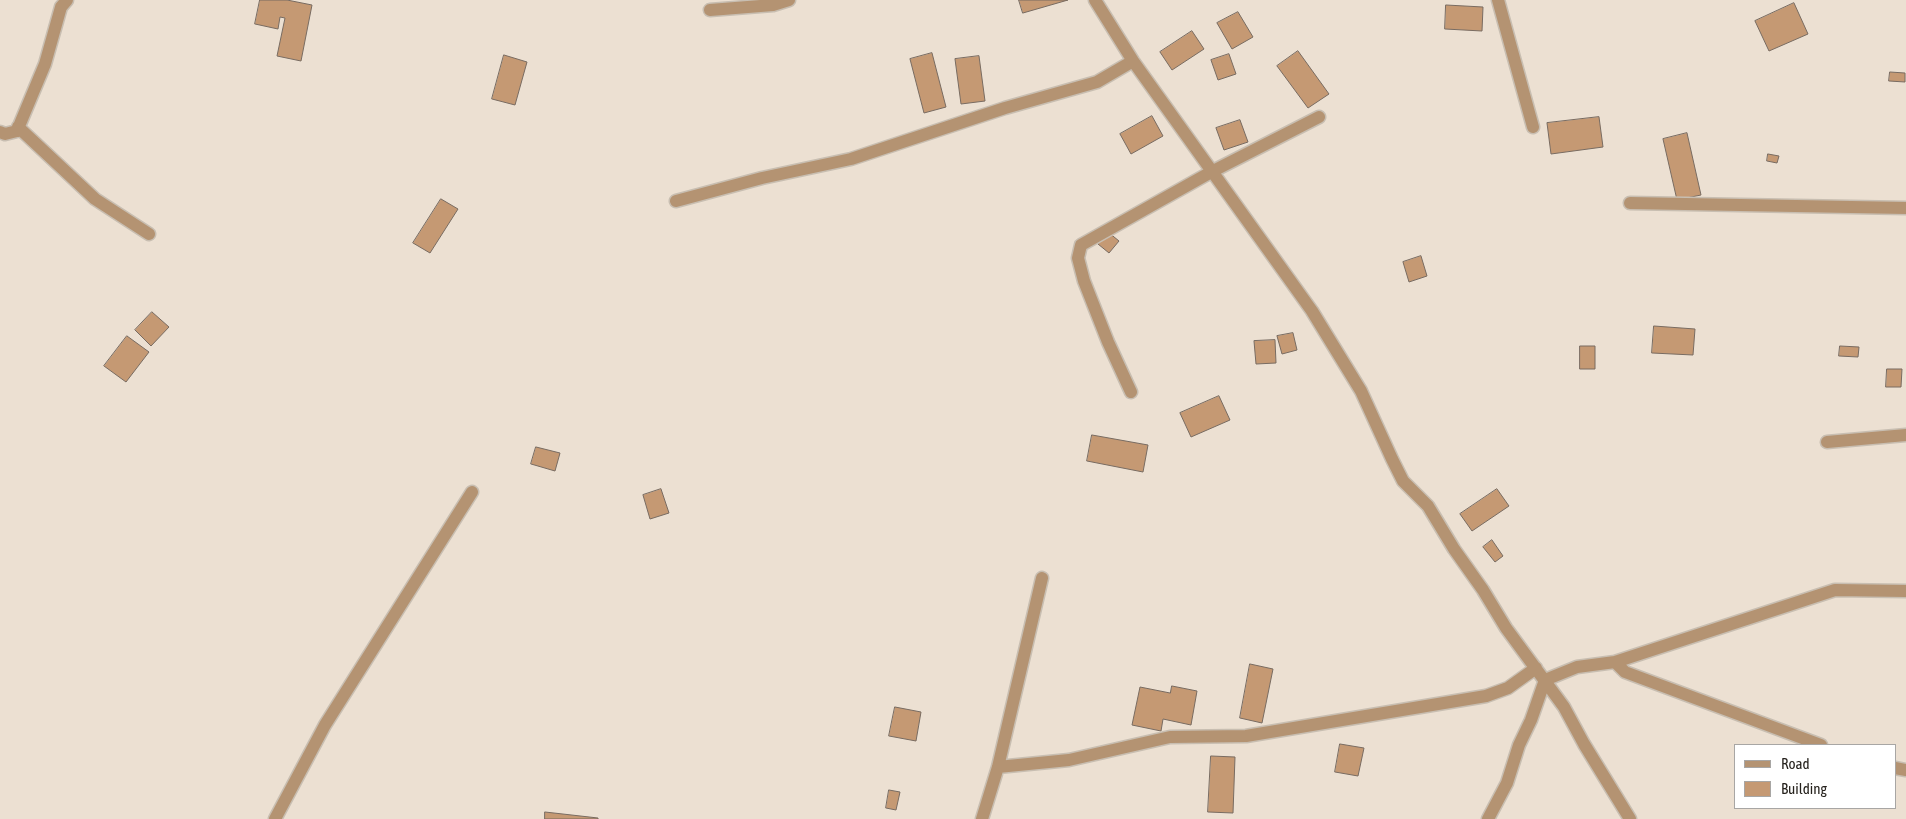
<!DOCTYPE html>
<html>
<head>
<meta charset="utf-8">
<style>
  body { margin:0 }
  #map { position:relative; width:1906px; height:819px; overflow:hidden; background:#ece0d2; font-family:"Asap Condensed",sans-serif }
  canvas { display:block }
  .legend { position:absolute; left:1734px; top:744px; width:162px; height:65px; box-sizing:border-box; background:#fff; border:1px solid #a8a6a4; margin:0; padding:6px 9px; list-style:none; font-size:15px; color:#25211c }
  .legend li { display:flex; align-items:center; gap:10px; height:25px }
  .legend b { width:25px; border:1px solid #a8a6a4 }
</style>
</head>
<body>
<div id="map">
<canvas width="1906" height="819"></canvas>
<ul class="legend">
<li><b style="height:6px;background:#b49372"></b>Road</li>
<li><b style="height:14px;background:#c59973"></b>Building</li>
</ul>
</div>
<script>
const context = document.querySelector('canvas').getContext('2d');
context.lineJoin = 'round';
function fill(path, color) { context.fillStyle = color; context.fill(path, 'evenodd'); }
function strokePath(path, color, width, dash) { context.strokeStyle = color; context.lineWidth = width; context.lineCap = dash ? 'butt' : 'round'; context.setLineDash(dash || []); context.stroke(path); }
const building = new Path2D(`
  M260 0H287L312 5 301 61 277 56 285 18 280 17 278 29 255 24Z
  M1019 0H1068L1023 13Z
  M1794 3 1808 34 1769 51 1755 21Z
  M1446 5 1483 7 1482 31 1445 29Z
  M1238 12 1253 37 1232 49 1217 23Z
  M1192 31 1204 49 1172 70 1160 52Z
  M1298 51 1329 94 1308 108 1277 66Z
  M932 53 946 107 924 113 910 59Z
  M1229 54 1236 74 1218 80 1211 60Z
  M504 55 527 62 515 105 492 99Z
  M979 56 985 101 961 104 955 59Z
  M1890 72 1905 73V82L1889 81Z
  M1152 116 1163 136 1131 154 1120 134Z
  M1599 117 1603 147 1551 154 1547 123Z
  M1240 120 1248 142 1224 150 1216 128Z
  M1687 133 1701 195 1677 200 1663 139Z
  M1768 154 1779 156 1777 163 1767 161Z
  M441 199 458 209 430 253 413 243Z
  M1108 232 1119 241 1109 253 1098 244Z
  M1421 256 1427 276 1409 282 1403 262Z
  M152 312 169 327 151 346 135 330Z
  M1654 326 1695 329 1693 355 1652 353Z
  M1293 333 1297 350 1282 354 1277 336Z
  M127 336 149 352 126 382 104 366Z
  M1275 340 1276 363 1256 364 1254 341Z
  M1580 346H1595V369H1580Z
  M1840 346 1859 347 1858 357 1839 356Z
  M1887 369H1902L1901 387H1886Z
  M1219 396 1230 420 1191 437 1180 413Z
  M1092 435 1148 445 1143 472 1087 461Z
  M536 447 560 453 555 471 531 464Z
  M661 489 669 513 650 519 643 495Z
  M1497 489 1509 506 1472 531 1460 514Z
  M1492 540 1503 556 1495 562 1483 547Z
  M1250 664 1273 669 1262 723 1240 718Z
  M1172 686 1197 691 1191 725 1163 719 1161 731 1132 725 1140 687 1170 693Z
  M895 707 921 712 916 741 889 736Z
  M1340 744 1364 748 1358 776 1335 772Z
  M1211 756 1235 757 1233 813 1208 812Z
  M889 790 900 792 896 810 886 808Z
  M545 812 598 818V819H545Z`);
fill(building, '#c59973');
strokePath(building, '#786b61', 1);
const minor = new Path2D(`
  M1095 0 1133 61 1312 311 1361 391 1392 459 1403 481 1428 506 1454 549 1483 590 1506 628 1564 707 1584 744 1630 819
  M1498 0 1533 127
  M710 10 773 5 789 0
  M17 131 18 127 95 199 149 234
  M0 132 5 134 17 131 45 64 61 7 67 0
  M676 201 762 178 851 159 1005 108 1097 82 1133 61
  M1630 203 1906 208
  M1131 392 1108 342 1084 281 1078 258 1081 245 1213 171 1319 117
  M1827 442 1906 435
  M1615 662 1625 672 1821 745
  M998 767 1069 760 1170 737 1246 736 1486 696 1508 688 1536 668
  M1895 768 1906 770
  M275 819 325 725 472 492
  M982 819 998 767 1042 578
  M1488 819 1507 783 1519 745 1531 720 1545 680 1577 667 1615 662 1835 590 1906 591`);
strokePath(minor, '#c8beb1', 15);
strokePath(minor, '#b49372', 12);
</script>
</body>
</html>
